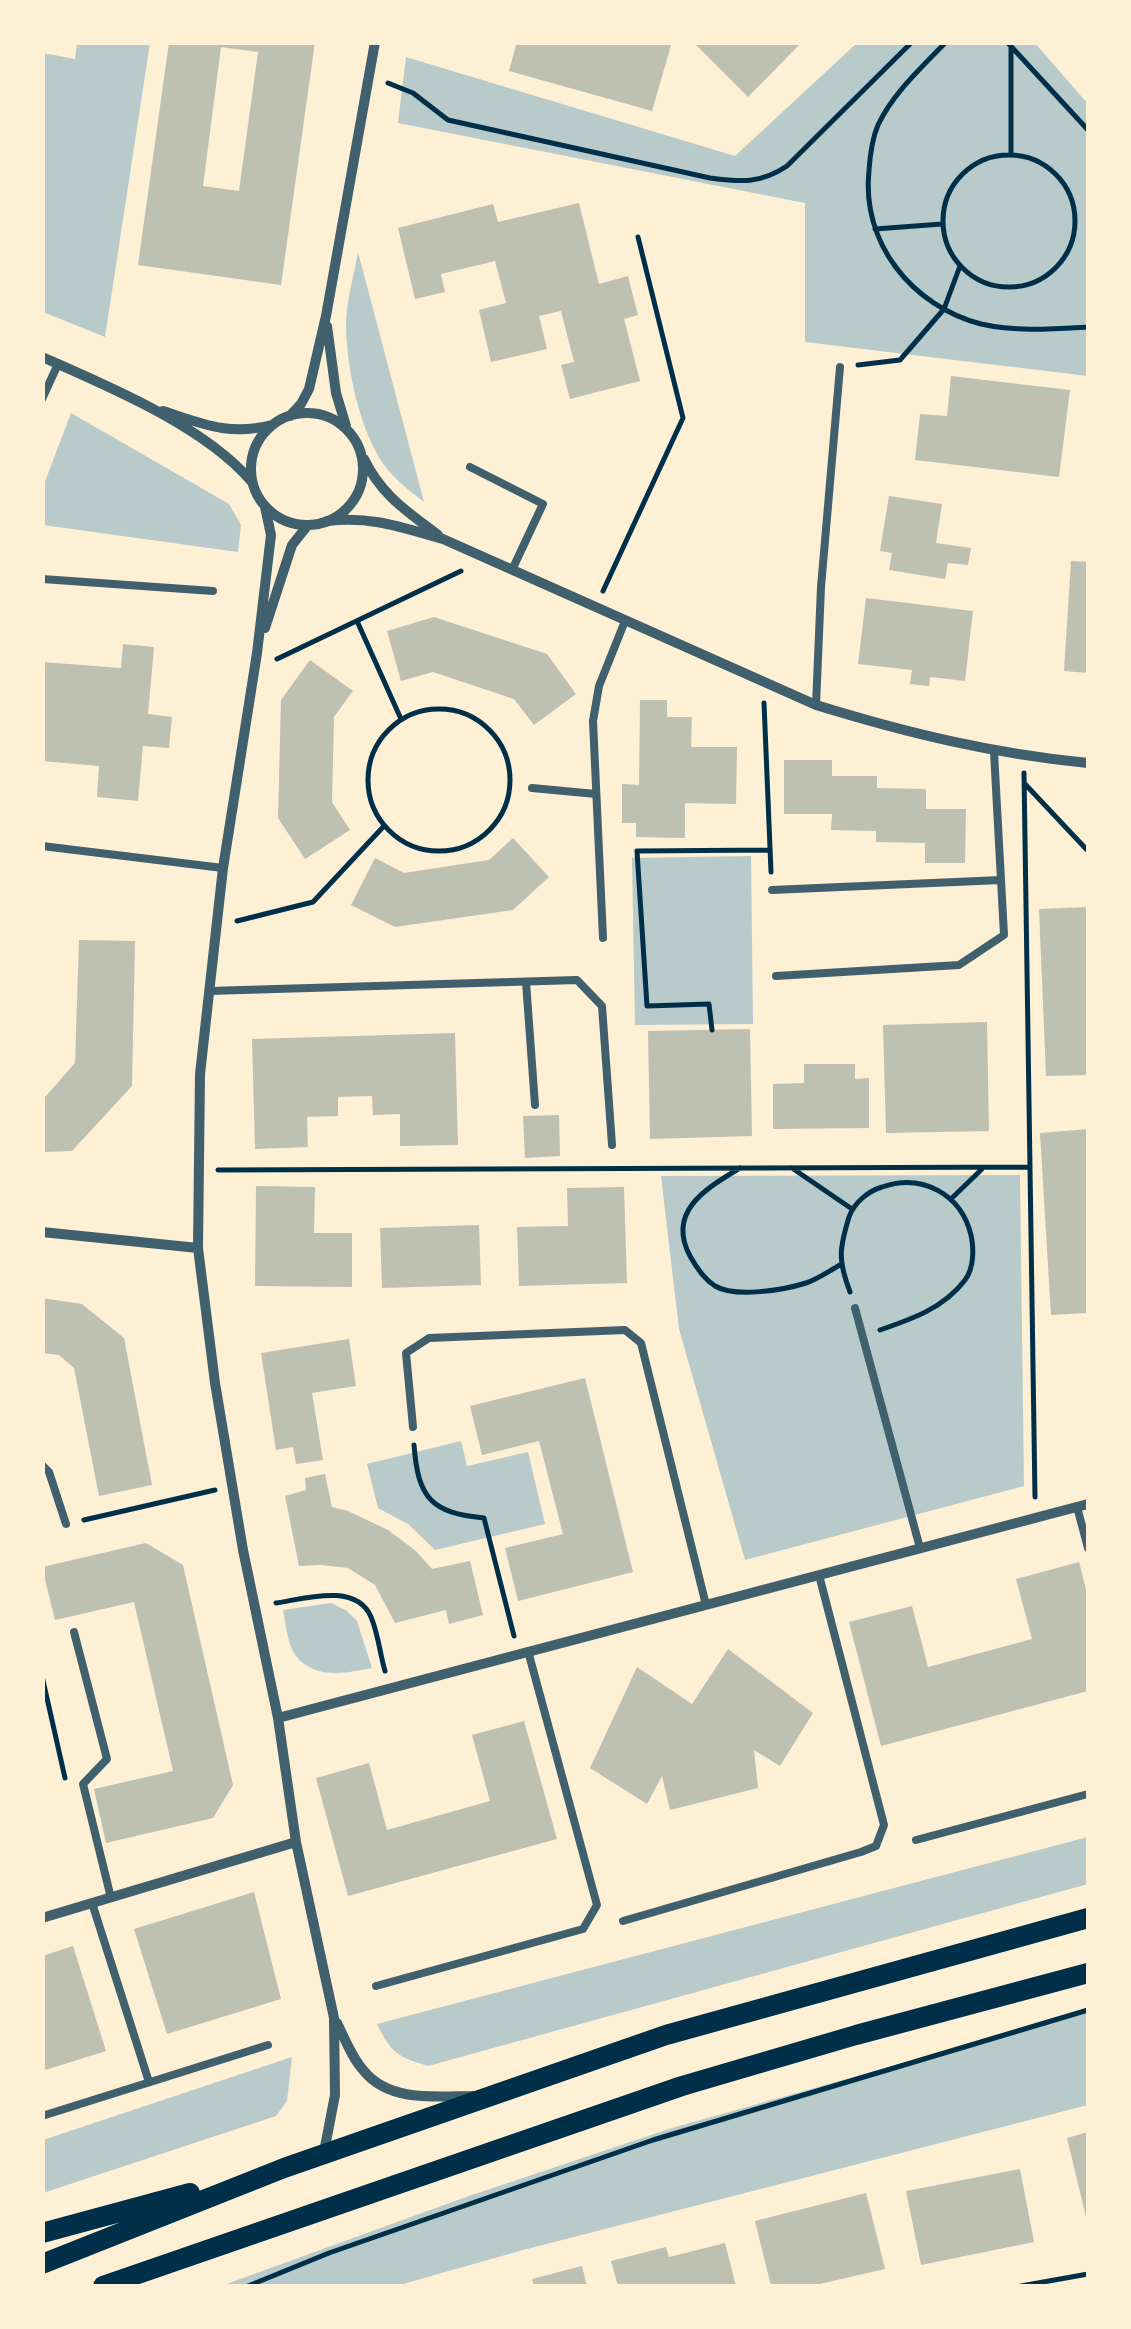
<!DOCTYPE html>
<html>
<head>
<meta charset="utf-8">
<style>
  body { margin:0 }
  #map { position:relative; width:1131px; height:2329px; overflow:hidden; background:#fdf0d5; font-family:Montserrat,sans-serif }
  canvas { display:block }
  .frame { position:absolute; inset:0; border:45px solid #fdf0d5; pointer-events:none }
</style>
</head>
<body>
<div id="map">
<canvas width="1131" height="2329"></canvas>
<div class="frame"></div>
</div>
<script>
const context = document.querySelector('canvas').getContext('2d');
context.lineJoin = 'round';
function fill(path, color) { context.fillStyle = color; context.fill(path, 'evenodd'); }
function strokePath(path, color, width, dash) { context.strokeStyle = color; context.lineWidth = width; context.lineCap = dash ? 'butt' : 'round'; context.setLineDash(dash || []); context.stroke(path); }
fill(new Path2D(`
  M77 43H150L105 337 43 312V53L75 59Z
  M857 43H1035L1088 104V376L805 342V203L398 123 406 57 735 156Z
  M358 252 424 502C410 491 395 480 384 465 359 429 346 366 346 322 347 299 354 275 358 252Z
  M71 413 229 504 241 525 238 552 43 525V487Z
  M751 856 753 1024 635 1025 632 858Z
  M1020 1175 1024 1486 745 1560 679 1329 661 1176Z
  M461 1441 467 1466 528 1452 545 1524 435 1550 408 1524 378 1508 367 1464Z
  M331 1603 347 1611 357 1621 372 1668C347 1673 315 1680 296 1656 287 1644 286 1624 283 1610Z
  M1088 1837V1884L428 2066C398 2057 391 2053 377 2024Z
  M1088 2011V2105L523 2250 396 2286H221L466 2197 672 2128Z
  M292 2057 287 2101 276 2116 43 2193V2140Z`), '#b9caca');
fill(new Path2D(`
  M169 42H315L281 285 138 265ZM221 47 258 52 239 191 203 186Z
  M517 42H672L652 111 509 71Z
  M693 42H802L748 97Z
  M579 203 599 284 628 276 638 315 624 319 640 381 570 399 561 365 574 362 561 311 539 316 547 349 491 362 479 310 506 303 495 261 441 274 445 292 415 299 398 228 493 204 498 222Z
  M951 376 1070 390 1059 477 915 460 920 414 947 416Z
  M889 496 942 504 936 543 971 548 968 565 948 563 945 579 889 570 892 553 880 551Z
  M1071 561 1088 562V673L1064 671Z
  M866 598 973 611 965 681 930 677 929 686 910 684 912 670 858 664Z
  M434 617 547 654 576 694 534 725 514 699 433 672 401 681 387 631Z
  M123 644 154 647 148 714 172 717 169 748 143 746 138 801 97 797 99 766 42 761V662L121 668Z
  M310 660 353 691 334 717 332 802 350 830 305 859 278 818 281 700Z
  M640 700H667V717H692L691 747H737L736 804 685 803V838L636 837V823H622V784L639 785Z
  M784 760H832V776H877V788L926 789V809H966L965 863H925V843L876 842V831L831 830 832 814H784Z
  M513 838 549 877 513 910 395 927 351 905 375 858 404 873 489 860Z
  M1088 907V1075L1046 1076 1039 909Z
  M79 940 135 941 132 1086 72 1151 42 1152V1096H46L75 1063Z
  M987 1022 989 1131 886 1133 883 1025Z
  M750 1029 752 1136 650 1139 648 1031Z
  M455 1033 458 1145 400 1146V1114L373 1115 372 1096 338 1097V1116L307 1117 308 1147 255 1149 252 1039Z
  M804 1064H855V1079L869 1078V1128L773 1129V1084L804 1083Z
  M559 1115 560 1156 525 1158 523 1116Z
  M1088 1129V1313L1051 1315 1040 1133Z
  M256 1186 315 1187 314 1233H352V1287L255 1286Z
  M624 1187 627 1283 519 1286 517 1227 568 1226 567 1188Z
  M479 1225 481 1285 382 1288 380 1228Z
  M42 1298 82 1304 124 1338 152 1485 99 1496 74 1368 59 1355 42 1353Z
  M349 1339 356 1386 312 1393 323 1460 296 1464 293 1447 276 1450 261 1353Z
  M585 1378 633 1572 518 1601 505 1548 563 1534 539 1441 482 1455 470 1406Z
  M325 1474 332 1507 348 1511 388 1530 416 1551 432 1569 470 1561 483 1615 449 1624 446 1610 395 1623 375 1585 348 1568 321 1565 299 1566 285 1496 306 1490 305 1478Z
  M146 1543 183 1565 233 1785 213 1818 106 1843 94 1789 173 1771 134 1602 55 1620 42 1567Z
  M1079 1562 1088 1597V1691L881 1746 849 1622 912 1606 928 1667 1032 1639 1016 1579Z
  M728 1649 813 1713 780 1766 754 1750 758 1788 670 1810 662 1776 647 1804 590 1768 637 1667 692 1704Z
  M524 1721 557 1839 348 1896 316 1778 369 1763 387 1830 490 1801 472 1735Z
  M254 1892 281 1999 167 2034 134 1929Z
  M73 1946 106 2051 42 2071V1956Z
  M1088 2132V2221H1087L1067 2138Z
  M1020 2169 1034 2242 921 2265 906 2191Z
  M866 2193 885 2269 811 2286H771L755 2221Z
  M725 2243 736 2286H618L611 2261 666 2247 669 2257Z
  M582 2266 587 2286H534L532 2279Z`), '#bec0b2');
strokePath(new Path2D(`
  M946 42C922 67 893 93 878 125 872 139 870 156 869 170 861 243 912 306 981 324 1016 332 1053 329 1088 327
  M1007 42 1088 130
  M388 83 413 93 448 120 710 178C741 182 760 184 787 166L912 42
  M1011 154V47
  M943 221a66 66 0 1 1 132 0a66 66 0 1 1-132 0Z
  M875 229 942 224
  M858 365 900 360 944 309 960 266
  M603 591 683 418 638 237
  M357 621 401 719
  M277 659 461 571
  M764 703 771 872
  M368 780a71 71 0 1 1 142 0a71 71 0 1 1-142 0Z
  M1024 773 1035 1497
  M1025 784 1088 851
  M237 921 313 902 384 826
  M712 1030 709 1004 647 1006 637 851 770 850
  M740 1168C707 1188 666 1211 690 1256 696 1267 704 1279 715 1286 735 1298 784 1290 806 1283 818 1279 829 1271 840 1265
  M792 1168 852 1209
  M218 1170 1030 1167
  M952 1198 982 1169
  M850 1292C838 1260 839 1250 849 1217 854 1203 868 1191 882 1187 922 1173 961 1194 971 1235 974 1249 974 1268 965 1280 944 1308 912 1319 880 1330
  M414 1445C418 1498 431 1513 484 1518L514 1636
  M84 1520 215 1490
  M276 1603C304 1599 356 1582 371 1617 378 1633 380 1654 385 1671
  M42 1676 65 1778
  M248 2286 329 2253 653 2140 1088 2010
  M1021 2286 1088 2274`), '#003049', 5);
strokePath(new Path2D(`
  M42 399 58 364
  M470 467 543 504 512 570
  M42 579 213 591
  M816 705 821 587 840 367
  M532 788 596 794
  M42 846 223 868
  M772 890 1001 880
  M603 938 593 721 599 686 625 621
  M776 976 959 965 1004 935 994 752
  M526 982 535 1105
  M209 991 577 980 602 1006 612 1145
  M855 1308 920 1548
  M413 1427 406 1353 429 1338 625 1330 641 1343 706 1605
  M42 1465 49 1472 66 1524
  M1077 1507 1088 1548
  M74 1632 107 1759 83 1784 111 1898
  M916 1840 1088 1794
  M92 1903 149 2082
  M623 1921 861 1852 876 1846 884 1825 819 1575
  M376 1986 583 1929 597 1905 528 1651
  M42 2116 268 2045`), '#3f606c', 8);
strokePath(new Path2D(`
  M327 326 336 393 346 426
  M42 357C108 386 204 426 251 481
  M163 411C203 424 229 436 272 425
  M251 469a56 56 0 1 1 112 0a56 56 0 1 1-112 0Z
  M290 416 301 404 309 389 326 316 375 42
  M364 459C382 496 407 511 438 535
  M265 507 271 535 257 653 223 868 200 1074 198 1248 215 1383 243 1550 278 1718 296 1842 334 2018 335 2095 324 2152
  M327 521C372 516 400 527 443 539L816 705C907 733 994 754 1088 763
  M265 628 292 545 308 525
  M42 1232 198 1248
  M278 1718 1088 1504
  M42 1918 296 1842
  M337 2023C345 2039 352 2058 364 2071 390 2103 438 2096 474 2096`), '#3f606c', 10);
strokePath(new Path2D(`
  M42 2233 190 2193
  M42 2264 284 2168 666 2035 1088 1918
  M103 2286 682 2086 856 2035 1088 1973`), '#003049', 20);
</script>
</body>
</html>
